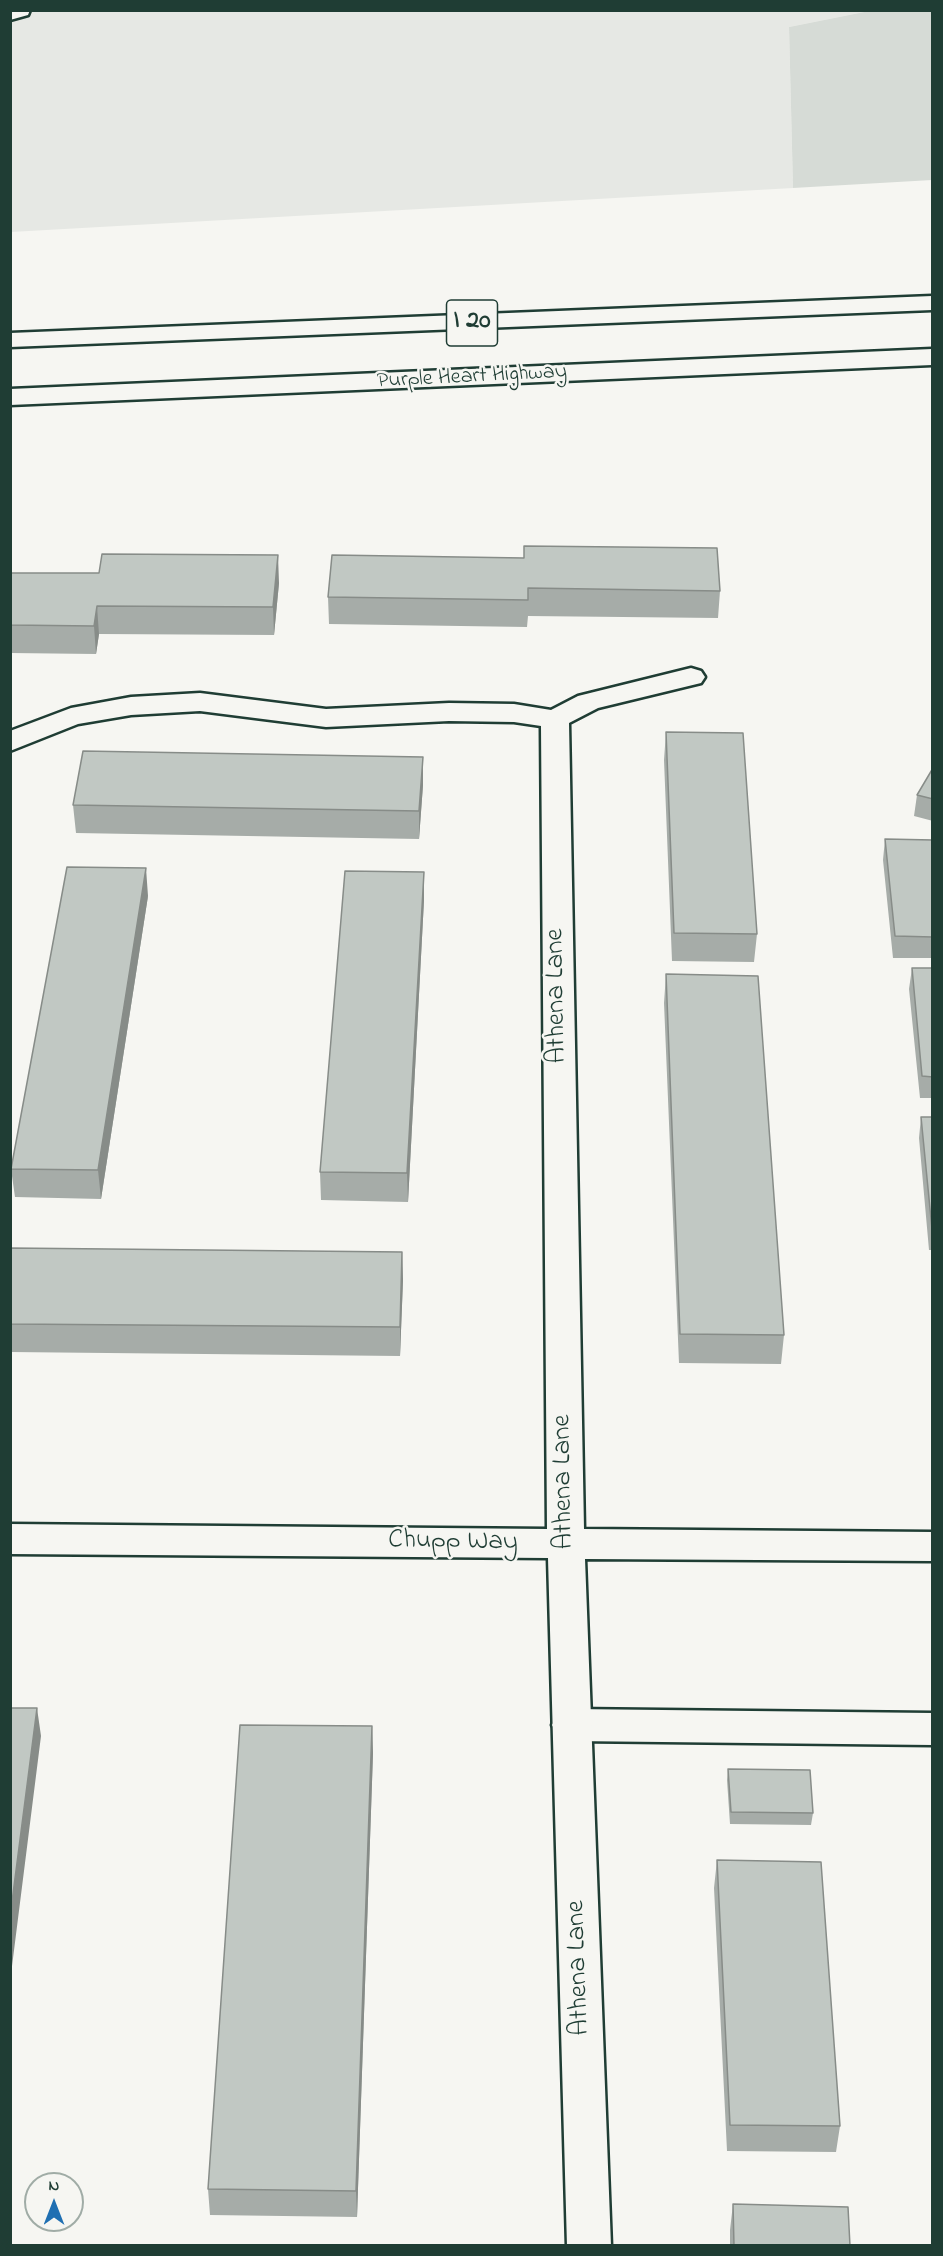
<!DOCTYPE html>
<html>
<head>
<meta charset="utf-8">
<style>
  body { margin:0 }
  #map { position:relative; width:943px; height:2256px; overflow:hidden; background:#f6f6f2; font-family:"Indie Flower",sans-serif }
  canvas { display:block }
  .frame { position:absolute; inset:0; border:12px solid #1f3d34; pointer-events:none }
  .north { position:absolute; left:24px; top:2172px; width:60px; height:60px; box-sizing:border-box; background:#f6f6f2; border:2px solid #a0aca6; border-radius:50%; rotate:0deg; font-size:16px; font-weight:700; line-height:24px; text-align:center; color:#1f3d34 }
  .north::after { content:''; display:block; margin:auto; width:21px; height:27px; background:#1f6fb2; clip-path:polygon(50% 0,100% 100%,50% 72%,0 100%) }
</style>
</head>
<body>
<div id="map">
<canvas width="943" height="2256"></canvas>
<div class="frame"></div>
<div class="north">N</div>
</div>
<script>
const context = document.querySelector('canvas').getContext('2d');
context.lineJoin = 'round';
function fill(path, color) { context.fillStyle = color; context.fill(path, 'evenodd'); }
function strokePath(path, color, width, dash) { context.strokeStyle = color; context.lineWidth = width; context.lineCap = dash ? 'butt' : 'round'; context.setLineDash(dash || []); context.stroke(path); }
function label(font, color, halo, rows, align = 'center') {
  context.font = font + ' "Indie Flower",sans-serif'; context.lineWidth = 5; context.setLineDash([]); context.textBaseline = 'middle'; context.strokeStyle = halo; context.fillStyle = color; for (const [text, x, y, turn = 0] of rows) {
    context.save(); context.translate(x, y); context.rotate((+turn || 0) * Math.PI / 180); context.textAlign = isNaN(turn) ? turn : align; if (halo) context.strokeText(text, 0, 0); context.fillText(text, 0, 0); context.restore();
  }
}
fill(new Path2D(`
  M11 11H869L789 27 793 188 11 232Z`), '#e6e8e4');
fill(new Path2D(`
  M869 11H932V180L793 188 789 27Z`), '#d6dbd6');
const lane = new Path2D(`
  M572 1709 932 1713V1745L572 1741 558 1736 552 1725 558 1714Z`);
const street = new Path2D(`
  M691 668 701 671 705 677 701 683 598 708 569 723 584 1529 932 1532V1561L585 1559 611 2246H567L548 1558 10 1554V1524L547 1529 541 726 514 722 449 721 326 727 200 711 131 715 78 724 10 751V731L71 708 131 697 200 693 326 709 449 703 514 704 551 710 578 696Z`);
const secondary = new Path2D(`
  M10 10H30L28 15 10 20Z`);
const highway = new Path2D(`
  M932 296V310L10 347V333Z
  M932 349V365L10 405V389Z`);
strokePath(lane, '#1f3d34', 5);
strokePath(street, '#1f3d34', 5);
strokePath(secondary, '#1f3d34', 5);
strokePath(highway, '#1f3d34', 5);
fill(lane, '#f6f6f2');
fill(street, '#f6f6f2');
fill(secondary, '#f6f6f2');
fill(highway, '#f6f6f2');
fill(new Path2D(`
  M332 555 720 591 718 618 528 616 527 627 329 624 328 597Z
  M10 573 279 583 274 635 99 634 96 654 10 653Z
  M666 732 757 934 754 962 672 961 664 760Z
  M933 768V821L914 816 917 795Z
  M423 785 419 839 76 833 73 805Z
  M885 839 933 840V958H893L883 860Z
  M424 872V900L408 1202 321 1200 320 1172Z
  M148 896 101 1199 15 1197 11 1169Z
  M912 968H933V1098H920L909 989Z
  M666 974 784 1335 781 1364 679 1363 664 1003Z
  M921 1117H933V1250H929L919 1138Z
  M10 1248 402 1252 403 1280 400 1356 10 1352Z
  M372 1726 373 1753 357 2217 210 2215 208 2189Z
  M728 1769 813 1813 811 1825 730 1824 727 1780Z
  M717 1860 840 2126 836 2152 727 2151 714 1888Z
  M733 2204 850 2246H730V2230Z`), '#a6aca8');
fill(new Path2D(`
  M278 555 279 583 274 635 273 607Z
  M97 606 99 634 96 654 94 626Z
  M423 757V785L419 839V811Z
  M146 868 148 896 101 1199 98 1170Z
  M424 872V900L408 1202 407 1173Z
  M402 1252 403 1280 400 1356V1327Z
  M37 1708 41 1736 10 1982V1917Z
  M372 1726 373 1753 357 2217 356 2191Z`), '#878c88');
const building = new Path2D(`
  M524 546 717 548 720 591 528 588V600L328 597 332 555 524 558Z
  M102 554 278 555 273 607 97 606 94 626 10 625V573H99Z
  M666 732 743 733 757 934 674 933Z
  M83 751 423 757 419 811 73 805Z
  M933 768V799L917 795Z
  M885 839 933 840V937L895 936Z
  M67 867 146 868 98 1170 11 1169Z
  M345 871 424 872 407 1173 320 1172Z
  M912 968H933V1077L922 1076Z
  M666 974 758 976 784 1335 680 1334Z
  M921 1117H933V1229H932Z
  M10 1248 402 1252 400 1327 10 1324Z
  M10 1708H37L10 1917Z
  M240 1725 372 1726 356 2191 208 2189Z
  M728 1769 810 1770 813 1813 731 1812Z
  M717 1860 821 1862 840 2126 730 2125Z
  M733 2204 848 2207 850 2246H734Z`);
fill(building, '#c1c8c3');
strokePath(building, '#878c88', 1.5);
label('22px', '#1f3d34', '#f6f6f2', [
  ["Purple Heart Highway",472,378,-3]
]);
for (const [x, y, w] of [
  [472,323,51]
]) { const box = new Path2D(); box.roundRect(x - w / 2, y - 23, w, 46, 4.5); context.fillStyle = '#f6f6f2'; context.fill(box); strokePath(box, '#1f3d34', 1.5); }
label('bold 26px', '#1f3d34', null, [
  ["I 20",472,323]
]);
label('27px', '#1f3d34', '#f6f6f2', [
  ["Athena Lane",558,996,-91],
  ["Athena Lane",565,1482,-91],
  ["Chupp Way",453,1543,1],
  ["Athena Lane",580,1968,-92]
]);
</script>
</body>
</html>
